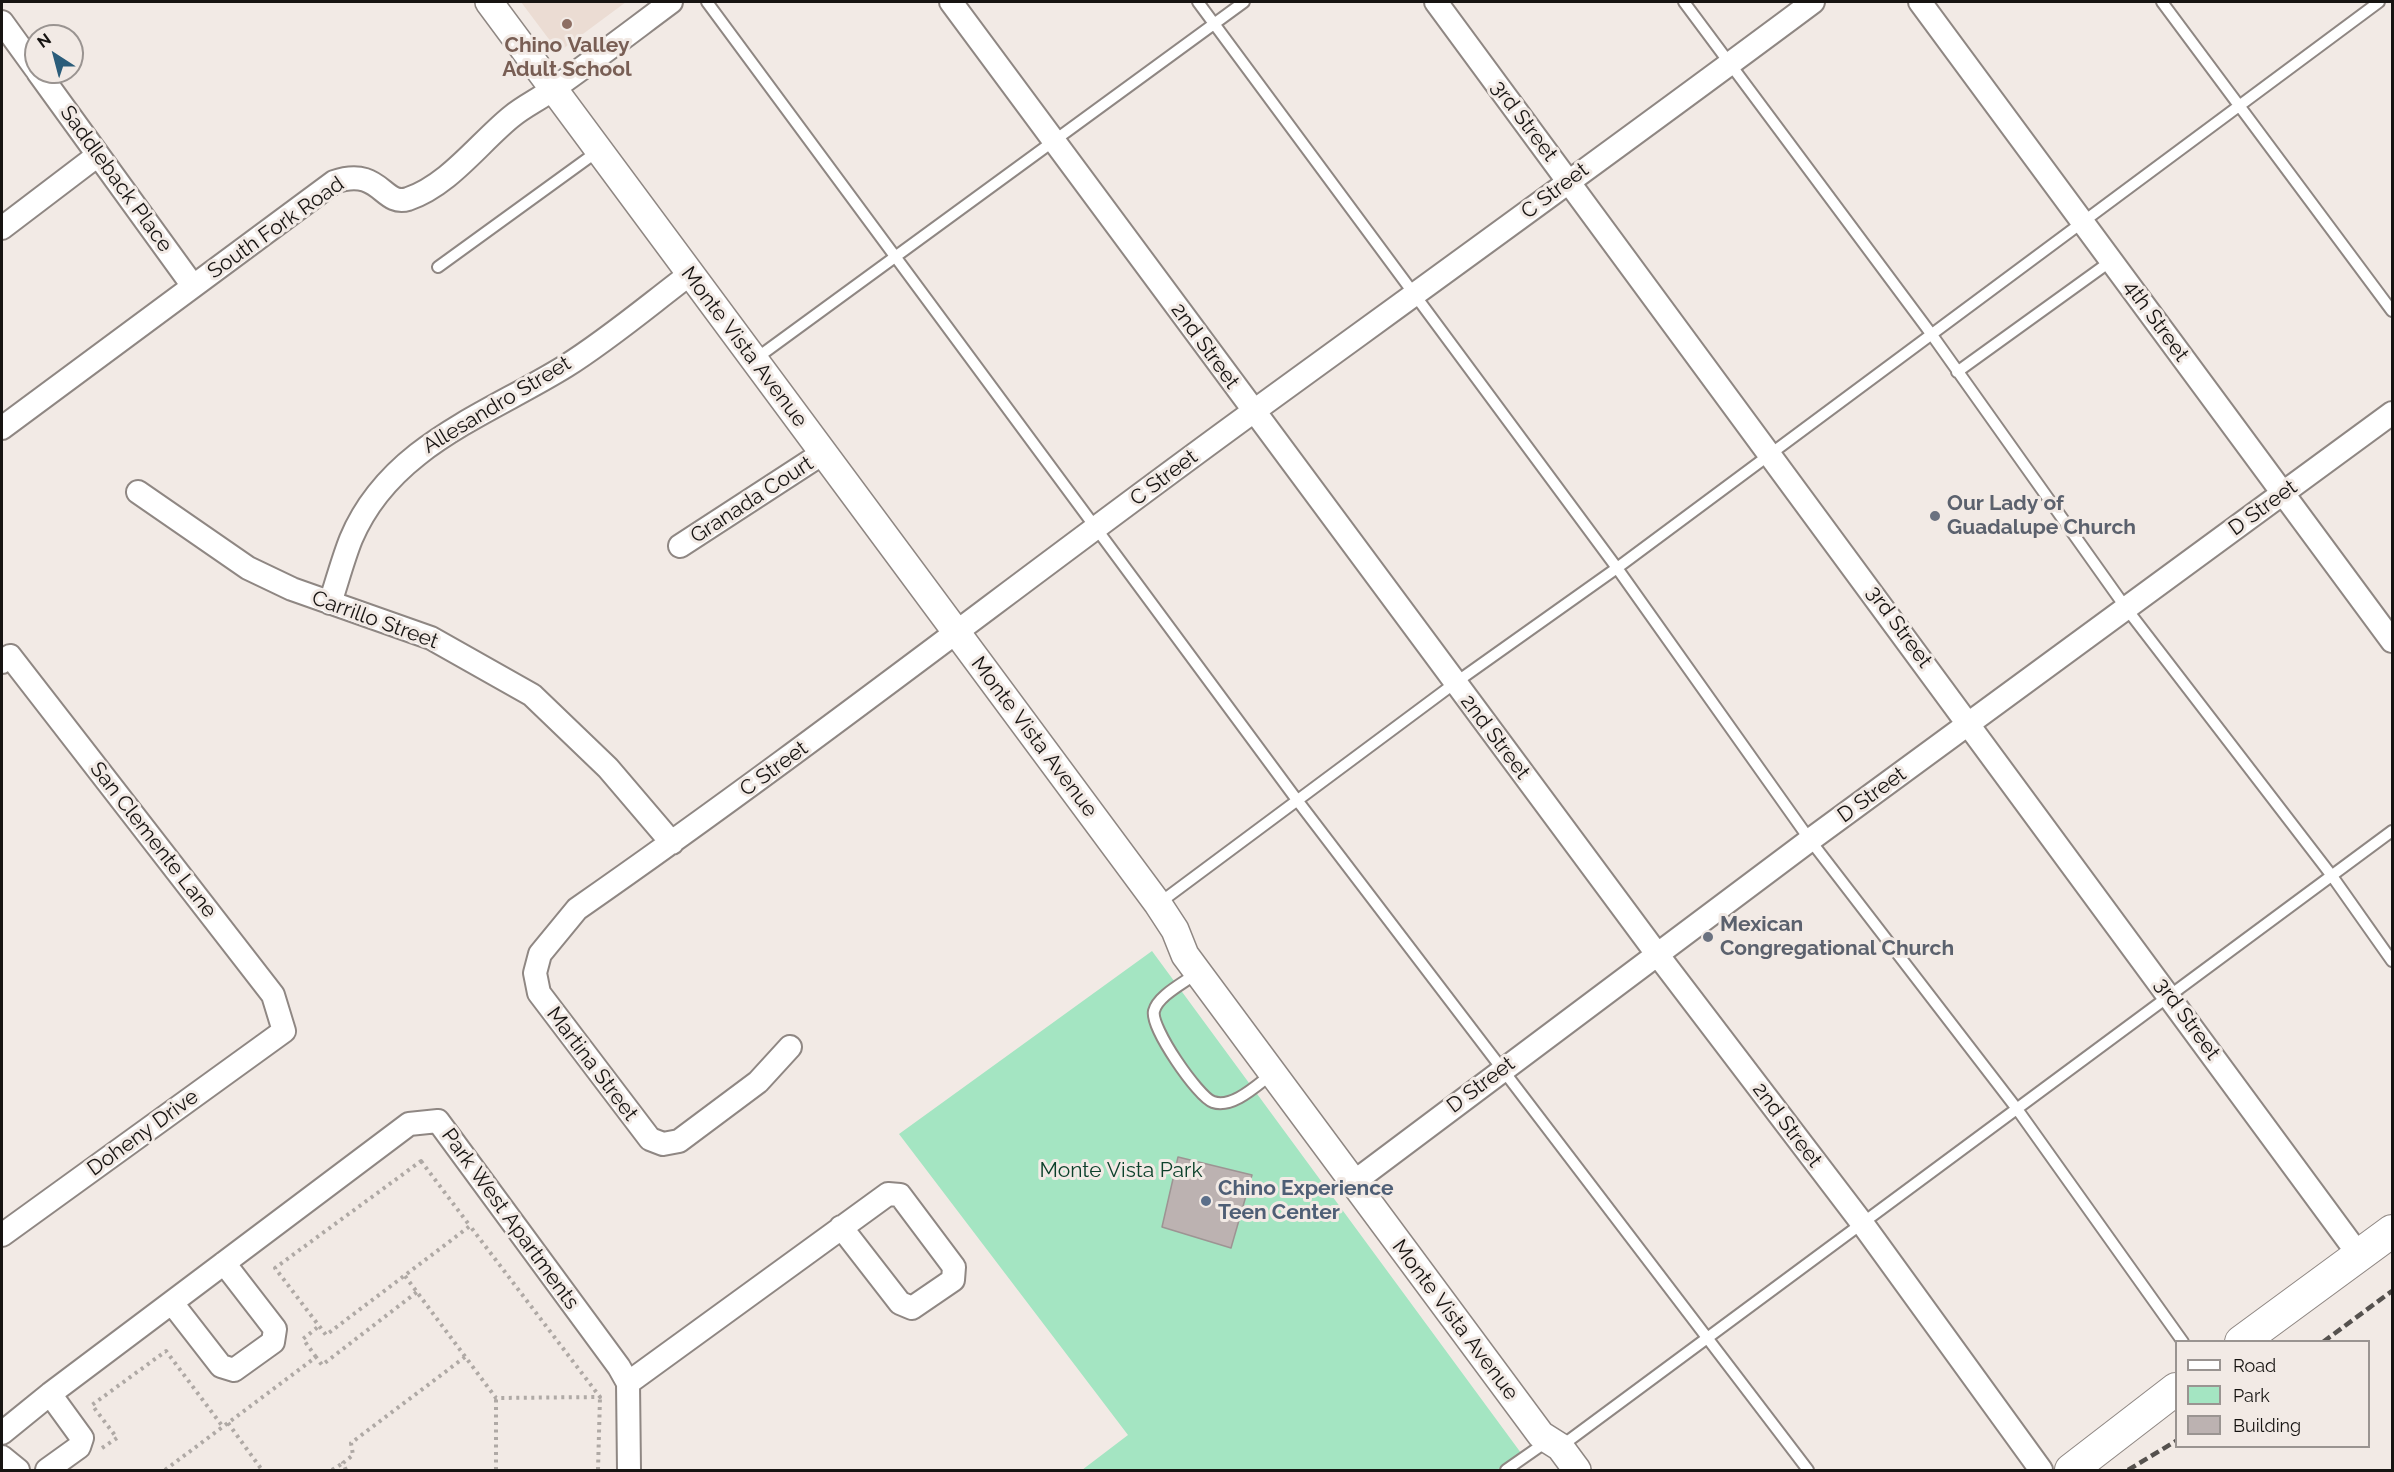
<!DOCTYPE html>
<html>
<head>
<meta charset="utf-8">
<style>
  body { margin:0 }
  #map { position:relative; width:2394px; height:1472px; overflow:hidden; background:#f2eae5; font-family:Raleway,sans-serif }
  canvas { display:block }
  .frame { position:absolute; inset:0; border:3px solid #171412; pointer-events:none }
  .legend { position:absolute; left:2175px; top:1340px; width:195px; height:108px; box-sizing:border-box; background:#f2eae5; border:2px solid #9a9491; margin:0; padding:8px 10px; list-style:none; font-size:18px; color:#171412 }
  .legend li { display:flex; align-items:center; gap:12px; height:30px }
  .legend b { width:30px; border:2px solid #9a9491 }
  .north { position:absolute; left:24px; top:24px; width:60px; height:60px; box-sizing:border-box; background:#f2eae5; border:2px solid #9a9491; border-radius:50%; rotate:324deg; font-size:16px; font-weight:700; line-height:24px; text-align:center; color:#171412 }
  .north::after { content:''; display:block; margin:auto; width:21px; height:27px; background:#2b5d7a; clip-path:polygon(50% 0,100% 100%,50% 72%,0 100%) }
</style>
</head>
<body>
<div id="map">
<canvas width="2394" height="1472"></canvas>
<div class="frame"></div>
<ul class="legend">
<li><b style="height:8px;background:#fff"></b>Road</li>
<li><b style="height:16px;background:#a4e5c2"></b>Park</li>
<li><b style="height:16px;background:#bcb2b1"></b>Building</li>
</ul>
<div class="north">N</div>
</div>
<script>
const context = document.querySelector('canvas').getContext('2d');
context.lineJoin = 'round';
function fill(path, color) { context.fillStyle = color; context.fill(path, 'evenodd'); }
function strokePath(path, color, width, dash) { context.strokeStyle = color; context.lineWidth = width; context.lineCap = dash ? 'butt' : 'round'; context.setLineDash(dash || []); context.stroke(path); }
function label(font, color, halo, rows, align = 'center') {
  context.font = font + ' Raleway,sans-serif'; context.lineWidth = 6; context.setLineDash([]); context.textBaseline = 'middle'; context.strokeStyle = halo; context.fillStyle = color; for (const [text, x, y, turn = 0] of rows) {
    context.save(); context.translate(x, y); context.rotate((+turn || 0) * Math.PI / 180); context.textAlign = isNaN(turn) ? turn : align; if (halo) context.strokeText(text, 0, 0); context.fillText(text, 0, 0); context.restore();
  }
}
fill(new Path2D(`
  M521 2H626L564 48 554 46Z`), '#ebdcd3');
fill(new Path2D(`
  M1152 951 1521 1453 1497 1470H1082L1128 1435 899 1134Z`), '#a4e5c2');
const building = new Path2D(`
  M1178 1157 1252 1175 1231 1248 1162 1227Z`);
fill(building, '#bcb2b1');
strokePath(building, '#9d9493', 1.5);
const service = new Path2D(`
  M707 2 1297 800 1808 1470
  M1198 2 1617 568 1810 840 2017 1109 2183 1342
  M1684 2 1932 335 2126 608 2332 876 2392 961
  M2162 2 2392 311
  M438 267 598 151
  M754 360 1244 2
  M1957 372 2111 261
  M1158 904 1455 683 1617 568 2379 2
  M1198 972C1186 982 1158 995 1154 1011 1150 1027 1198 1097 1213 1102 1233 1109 1258 1084 1273 1073
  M1560 1447 2392 831
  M1506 1470 1549 1440`);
const minor = new Path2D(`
  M951 2 1657 954 1862 1223 2041 1470
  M1436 2 2359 1255
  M1920 2 2392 641
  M2 22 36 69
  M38 72 193 286
  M2 228 98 155
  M2 428 334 182C381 166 382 207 408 199 449 185 479 143 511 117 524 106 540 99 553 89 593 61 632 31 671 2
  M138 492 248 568 292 589 431 638 532 695 608 768 672 843
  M680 546 823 453
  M330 603C337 582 343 559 351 539 390 446 487 415 566 366 609 339 649 305 690 274
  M2 662 10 656 273 995 284 1031 2 1235
  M790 1047 758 1082 679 1141 663 1144 650 1139 539 993 535 973 540 954 577 909C807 749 1027 576 1254 411 1441 275 1628 140 1813 2
  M1354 1182 1810 840 2392 413
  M172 1303 221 1366 234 1370 273 1342 275 1329 224 1263
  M628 1383 888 1194 900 1195 954 1267 953 1280 912 1308 900 1303 841 1227
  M2 1433 50 1394 409 1124 438 1121 619 1367 628 1383 629 1470
  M2 1457 18 1470
  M47 1470 79 1447 82 1438 50 1394`);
const tertiary = new Path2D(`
  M489 2 1158 904 1175 930 1185 955 1541 1435 1560 1447 1577 1470`);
const secondary = new Path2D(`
  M2241 1342 2392 1231
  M2071 1470 2176 1389`);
strokePath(service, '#8f8783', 14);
strokePath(minor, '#8f8783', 26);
strokePath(tertiary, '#8f8783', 30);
strokePath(secondary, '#8f8783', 34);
strokePath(new Path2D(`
  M421 1161 470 1226 326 1335 275 1268Z
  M405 1276 496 1398 600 1397 470 1226
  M316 1357 303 1339 319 1326
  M228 1423 262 1470
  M102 1448 117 1438 92 1405 166 1351 223 1427
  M165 1470 316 1357 322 1365 417 1292
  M332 1470 343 1463
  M346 1470 343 1463 353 1455 351 1443 465 1357
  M496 1470V1398
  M598 1470 600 1397`), '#afa9a5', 4, [3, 4.5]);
strokePath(service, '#fff', 10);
strokePath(minor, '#fff', 22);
strokePath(tertiary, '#fff', 27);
strokePath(secondary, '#fff', 32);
strokePath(new Path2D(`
  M2323 1342 2392 1291
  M2128 1470 2176 1441`), '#55514e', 4.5, [9, 4.5]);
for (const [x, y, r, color] of [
  [567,24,6,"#8d6e63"],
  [1935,516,6,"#6b7280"],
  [1708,937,6,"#6b7280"],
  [1206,1201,6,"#5c6f8a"]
]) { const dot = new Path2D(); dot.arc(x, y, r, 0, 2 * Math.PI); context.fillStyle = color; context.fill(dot); strokePath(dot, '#f2eae5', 2); }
label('bold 21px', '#785e54', '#f2eae5', [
  ["Chino Valley",567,46],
  ["Adult School",567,70]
]);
label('21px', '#171412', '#f2eae5', [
  ["3rd Street",1524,121,53],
  ["Saddleback Place",116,179,54],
  ["C Street",1555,191,-37],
  ["South Fork Road",276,228,-35],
  ["4th Street",2156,321,54],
  ["2nd Street",1205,346,54],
  ["Monte Vista Avenue",744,347,53],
  ["Allesandro Street",497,405,-31],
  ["C Street",1164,478,-37],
  ["Granada Court",752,500,-33],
  ["D Street",2263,508,-36],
  ["Carrillo Street",375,620,20],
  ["3rd Street",1899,627,54],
  ["Monte Vista Avenue",1034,737,53],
  ["2nd Street",1495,737,53],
  ["C Street",774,769,-36],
  ["D Street",1872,795,-36],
  ["San Clemente Lane",153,840,52],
  ["3rd Street",2187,1019,54],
  ["Martina Street",592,1064,53],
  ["D Street",1481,1085,-37],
  ["2nd Street",1787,1125,53],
  ["Doheny Drive",143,1133,-36],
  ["Park West Apartments",510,1219,54],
  ["Monte Vista Avenue",1455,1320,53]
]);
label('bold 21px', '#5b616d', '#f2eae5', [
  ["Our Lady of",1947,504],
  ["Guadalupe Church",1947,528],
  ["Mexican",1720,925],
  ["Congregational Church",1720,949]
], 'left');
label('21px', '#0c412b', '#f2eae5', [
  ["Monte Vista Park",1121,1171]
]);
label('bold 21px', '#4e5e75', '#f2eae5', [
  ["Chino Experience",1218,1189],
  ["Teen Center",1218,1213]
], 'left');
</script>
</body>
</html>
